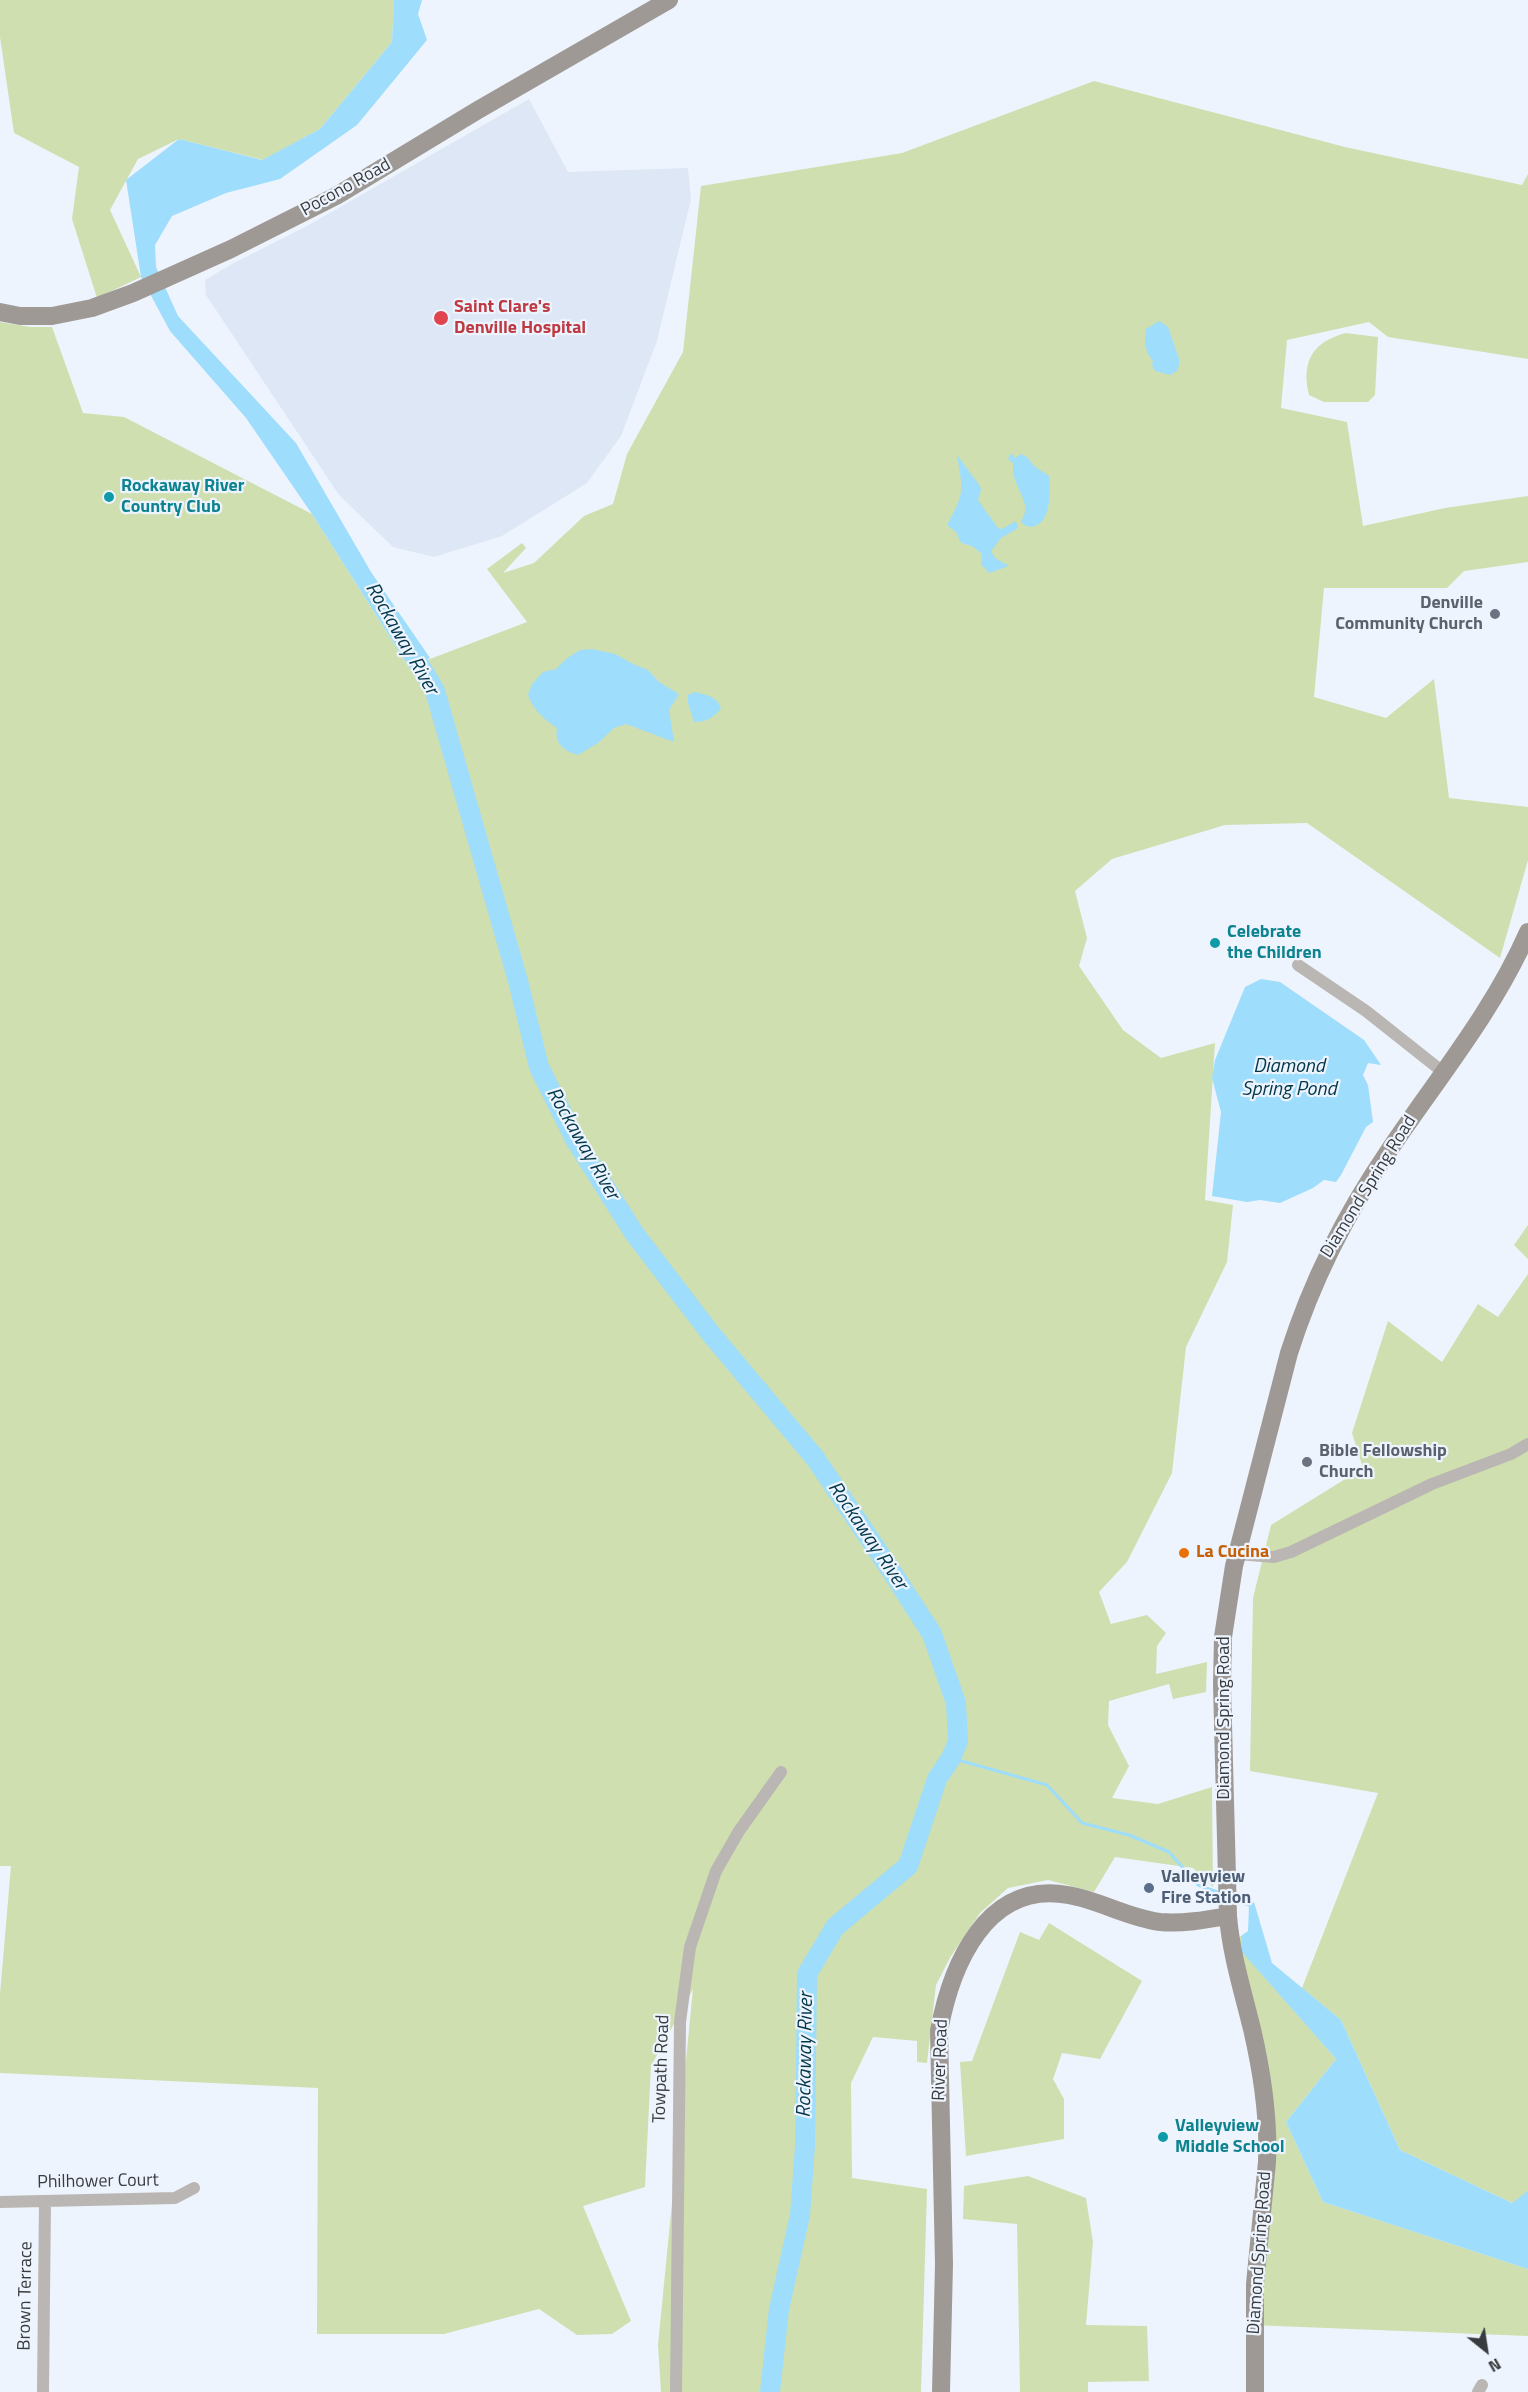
<!DOCTYPE html>
<html>
<head>
<meta charset="utf-8">
<style>
  body { margin:0 }
  #map { position:relative; width:1528px; height:2392px; overflow:hidden; background:#eef4fd; font-family:"Titillium Web",sans-serif }
  canvas { display:block }
  .north { position:absolute; left:1456px; top:2320px; width:60px; height:60px; -webkit-text-stroke:4px #eef4fd; paint-order:stroke; rotate:150deg; font-size:16px; font-weight:700; line-height:24px; text-align:center; color:#393c3f }
  .north::after { content:''; display:block; margin:auto; width:21px; height:27px; background:#393c3f; clip-path:polygon(50% 0,100% 100%,50% 72%,0 100%) }
</style>
</head>
<body>
<div id="map">
<canvas width="1528" height="2392"></canvas>
<div class="north">N</div>
</div>
<script>
const context = document.querySelector('canvas').getContext('2d');
context.lineJoin = 'round';
function fill(path, color) { context.fillStyle = color; context.fill(path, 'evenodd'); }
function strokePath(path, color, width, dash) { context.strokeStyle = color; context.lineWidth = width; context.lineCap = dash ? 'butt' : 'round'; context.setLineDash(dash || []); context.stroke(path); }
function label(font, color, halo, rows, align = 'center') {
  context.font = font + ' "Titillium Web",sans-serif'; context.lineWidth = 4.5; context.setLineDash([]); context.textBaseline = 'middle'; context.strokeStyle = halo; context.fillStyle = color; for (const [text, x, y, turn = 0] of rows) {
    context.save(); context.translate(x, y); context.rotate((+turn || 0) * Math.PI / 180); context.textAlign = isNaN(turn) ? turn : align; if (halo) context.strokeText(text, 0, 0); context.fillText(text, 0, 0); context.restore();
  }
}
fill(new Path2D(`
  M529 99 568 172 688 168 691 199 657 341 621 436 587 483 502 536 434 557 393 547 339 495 206 295 205 280 230 265 307 226Z`), '#dde7f5');
fill(new Path2D(`
  M0 0H394L392 42 320 129 263 160 179 139 138 159 110 210 141 277 97 298 72 219 79 167 14 133 0 37Z
  M1094 81 1345 147 1522 185 1528 174V359L1388 337 1369 322 1287 340 1281 408 1347 422 1363 526 1445 508 1528 496V562L1464 571 1447 588H1324L1314 697 1386 718 1434 679 1449 798 1528 807V860L1500 958 1307 823 1225 825 1112 859 1075 891 1087 938 1079 966 1123 1030 1161 1058 1215 1043 1205 1200 1233 1205 1227 1262 1186 1347 1172 1473 1127 1562 1099 1592 1111 1624 1147 1615 1166 1633 1157 1646 1156 1674 1207 1662 1206 1692 1173 1699 1169 1684 1109 1701 1108 1725 1129 1766 1112 1798 1158 1804 1212 1787 1213 1887 1193 1868 1115 1857 1094 1892 1048 1880 1008 1888 980 1913 951 1956 936 1985 927 2063 917 2062V2041L873 2037 851 2083 852 2178 927 2189 921 2392H661L658 2345 693 1989 651 2066 645 2187 583 2206 631 2321 612 2334 577 2335 539 2309 444 2334H317L318 2088 0 2073V1994L11 1866H0V322L30 327H52L83 413 124 417 312 514 409 667 527 622 487 569 522 543 526 548 503 573 534 563 584 516 613 504 627 454 683 352 701 186 902 153Z
  M1346 333 1378 337 1375 395 1368 402H1324L1309 395C1301 362 1312 342 1346 333Z
  M1528 1225V1259L1514 1245Z
  M1528 1274V2195L1512 2203 1400 2150 1341 2020 1302 1988 1378 1793 1250 1771 1253 1598 1271 1525 1363 1468 1352 1433 1388 1321 1442 1362 1478 1304 1498 1317Z
  M1049 1923 1142 1981 1100 2059 1062 2053 1053 2079 1064 2099V2139L966 2156 960 2062 972 2061 1020 1932 1039 1940Z
  M1241 1936 1243 1952 1336 2059 1286 2122 1323 2202 1528 2269V2336L1251 2325 1266 2130 1232 1942Z
  M1028 2176 1086 2198 1093 2242 1086 2325 1147 2326 1149 2381 1088 2382V2392H1020L1017 2224 963 2219 964 2186Z`), '#cfdfb0');
fill(new Path2D(`
  M394 0H422L418 14 427 40 357 125 280 179 226 193 172 216 155 245 156 267 178 316 296 443 371 572 430 658 409 667 312 514 246 418 170 331 141 277 126 180 179 139 262 160 320 129 392 42Z
  M1159 321 1168 327 1179 359V365L1177 371 1170 375 1155 371 1152 365 1153 361C1145 352 1144 341 1146 329Z
  M1011 453 1015 458 1021 454 1027 457 1034 466 1049 476C1050 490 1052 520 1035 526 1029 528 1025 526 1021 522L1026 510C1023 490 1012 485 1013 463L1008 459Z
  M957 455 980 486 981 490 978 500 998 528 1002 529 1016 521 1018 528 1001 538 991 551 995 558 1009 566 989 573 981 564 982 554 972 546 961 543 956 532 947 525C965 492 963 492 957 455Z
  M592 649 615 654 635 665 648 670 659 682 679 694 669 710 674 742 626 724 614 728 598 743 578 755C564 751 554 744 557 728 546 721 531 708 528 694L532 684 543 672 556 669 566 659 580 650Z
  M694 692C706 695 717 696 721 708 714 718 706 722 694 722L688 703V695Z
  M1261 979 1280 982 1364 1040 1381 1065 1368 1063 1363 1075 1368 1085 1373 1122 1366 1127 1341 1175 1336 1182 1324 1180 1313 1188 1280 1203 1260 1200 1247 1202 1212 1196 1221 1112 1212 1078 1215 1060 1245 987Z
  M1254 1902 1272 1963 1341 2020 1400 2150 1512 2203 1528 2191V2269L1323 2202 1286 2122 1336 2059 1242 1952 1241 1936 1248 1931 1249 1905Z`), '#9eddfb');
strokePath(new Path2D(`
  M951 1758 1047 1785 1082 1823 1129 1835 1169 1852 1198 1885 1220 1893
  M1234 1899 1249 1905`), '#9eddfb', 3);
strokePath(new Path2D(`
  M406 642 435 691 518 981 539 1067 576 1141 634 1233 711 1334 815 1458 892 1572 932 1634 956 1703 958 1741 951 1758 937 1779 908 1866 835 1927 807 1974 805 2146 800 2215 779 2309 770 2392`), '#9eddfb', 20);
strokePath(new Path2D(`
  M1298 965 1366 1011 1443 1072
  M1237 1554 1274 1557 1291 1552 1432 1484 1511 1454 1528 1444
  M0 2202 175 2198 194 2188
  M43 2392 45 2201
  M676 2392 680 2022 690 1947 716 1871 739 1831 781 1772
  M1478 2392 1482 2385`), '#bab6b3', 12);
strokePath(new Path2D(`
  M0 312 20 316H52L92 308 133 293 231 249 336 196 478 110 669 0
  M941 2392 944 2264 939 2031C951 1966 986 1880 1068 1895 1099 1900 1128 1918 1160 1922 1182 1924 1205 1920 1228 1916
  M1255 2392V2284L1267 2162C1269 2117 1262 2072 1252 2029 1243 1992 1231 1954 1228 1916L1222 1685 1223 1637 1234 1566 1289 1353C1312 1281 1345 1215 1388 1152 1436 1080 1493 1012 1528 932`), '#9e9994', 18);
for (const [x, y, r, color] of [
  [441,318,8,"#e0444e"],
  [109,497,6,"#0f9aa8"],
  [1495,614,6,"#6b7280"],
  [1215,943,6,"#0f9aa8"],
  [1307,1462,6,"#6b7280"],
  [1184,1553,6,"#e8710a"],
  [1149,1888,6,"#5c6f8a"],
  [1163,2137,6,"#0f9aa8"]
]) { const dot = new Path2D(); dot.arc(x, y, r, 0, 2 * Math.PI); context.fillStyle = color; context.fill(dot); strokePath(dot, '#eef4fd', 2); }
label('18px', '#393c3f', '#eef4fd', [
  ["Pocono Road",346,188,-29],
  ["Diamond Spring Road",1369,1187,-58],
  ["Diamond Spring Road",1225,1718,-90],
  ["River Road",941,2060,-88],
  ["Towpath Road",662,2069,-88],
  ["Philhower Court",98,2182,-1],
  ["Diamond Spring Road",1260,2253,-86],
  ["Brown Terrace",26,2296,-89]
]);
label('bold 18px', '#be3a42', '#eef4fd', [
  ["Saint Clare's",454,308],
  ["Denville Hospital",454,329]
], 'left');
label('bold 18px', '#0d838f', '#eef4fd', [
  ["Rockaway River",121,487],
  ["Country Club",121,508],
  ["Celebrate",1227,933],
  ["the Children",1227,954],
  ["Valleyview",1175,2127],
  ["Middle School",1175,2148]
], 'left');
label('bold 18px', '#5b616d', '#eef4fd', [
  ["Denville",1483,604],
  ["Community Church",1483,625],
  ["Bible Fellowship",1319,1452,"left"],
  ["Church",1319,1473,"left"]
], 'right');
label('bold 18px', '#c56008', '#eef4fd', [
  ["La Cucina",1196,1553]
], 'left');
label('bold 18px', '#4e5e75', '#eef4fd', [
  ["Valleyview",1161,1878],
  ["Fire Station",1161,1899]
], 'left');
label('italic 20px', '#00374b', '#eef4fd', [
  ["Rockaway River",401,639,60],
  ["Diamond",1289,1067],
  ["Spring Pond",1289,1090],
  ["Rockaway River",582,1144,60],
  ["Rockaway River",867,1536,56],
  ["Rockaway River",806,2055,-89]
]);
</script>
</body>
</html>
